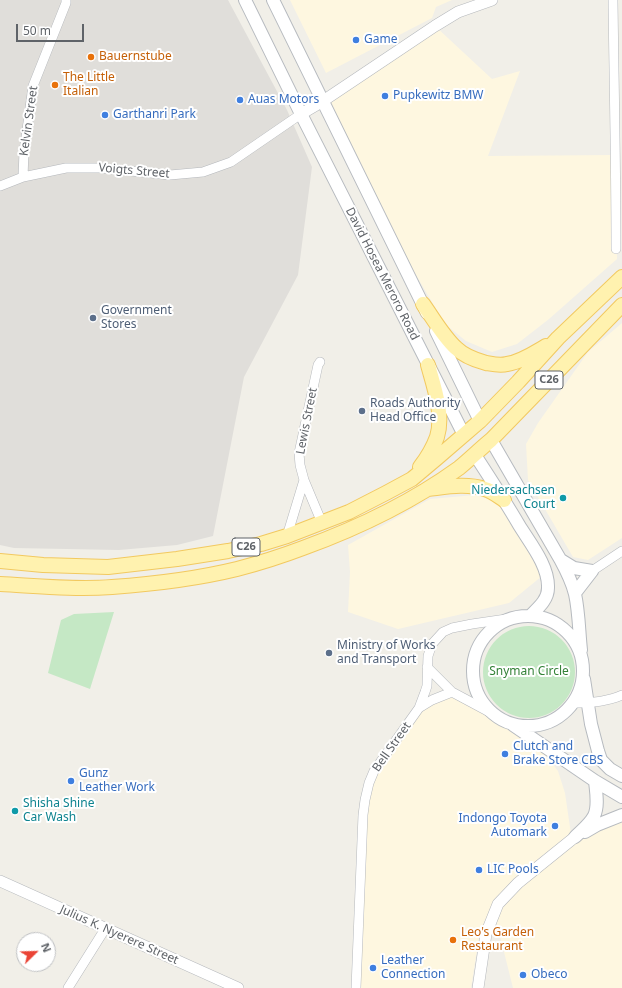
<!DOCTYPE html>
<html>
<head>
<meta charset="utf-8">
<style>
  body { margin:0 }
  #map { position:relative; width:622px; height:988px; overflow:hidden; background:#f1efe8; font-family:"Noto Sans",sans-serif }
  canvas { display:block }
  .north { position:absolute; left:16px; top:932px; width:40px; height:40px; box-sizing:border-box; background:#fff; border:1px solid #bfc1c3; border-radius:50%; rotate:67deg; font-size:11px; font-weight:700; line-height:16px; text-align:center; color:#5f6368 }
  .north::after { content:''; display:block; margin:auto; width:14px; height:18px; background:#ea4335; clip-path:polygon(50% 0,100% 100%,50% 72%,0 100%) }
  .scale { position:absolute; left:16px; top:24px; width:68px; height:18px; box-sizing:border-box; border:2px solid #5f6368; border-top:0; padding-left:5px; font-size:12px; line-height:14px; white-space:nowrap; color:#5f6368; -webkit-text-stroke:3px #fff; paint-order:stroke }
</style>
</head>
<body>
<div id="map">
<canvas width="622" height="988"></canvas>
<div class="north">N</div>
<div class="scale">50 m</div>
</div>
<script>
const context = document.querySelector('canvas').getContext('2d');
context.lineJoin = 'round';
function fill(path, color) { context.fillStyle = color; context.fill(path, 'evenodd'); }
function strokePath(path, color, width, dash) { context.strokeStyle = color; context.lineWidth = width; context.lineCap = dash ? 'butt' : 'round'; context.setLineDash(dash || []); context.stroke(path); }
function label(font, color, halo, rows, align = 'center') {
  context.font = font + ' "Noto Sans",sans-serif'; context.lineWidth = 4; context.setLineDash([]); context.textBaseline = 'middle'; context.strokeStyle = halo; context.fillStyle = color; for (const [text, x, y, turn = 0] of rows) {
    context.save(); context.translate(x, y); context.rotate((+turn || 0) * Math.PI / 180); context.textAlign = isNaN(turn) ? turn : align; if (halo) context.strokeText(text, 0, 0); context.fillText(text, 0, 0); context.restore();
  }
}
fill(new Path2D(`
  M290 0H452L436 7 432 18 326 73Z
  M435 26 492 79 520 71 488 156 615 155 617 259 549 319 517 344 492 352 466 341 445 324 413 270 323 101Z
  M622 323V538L588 560 573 557 528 480 526 444 538 423 588 352Z
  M475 495 500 502 542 576 509 603 398 629 348 612 350 572 348 545 430 499Z
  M457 694 544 753 558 771 565 793 571 834 520 873 496 899 480 931 471 988H355L363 815 374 771 419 708Z
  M622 815V988H513L494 912 569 842Z`), '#fef7e0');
fill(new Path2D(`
  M0 0H228L287 110 312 167 298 275 244 377 213 536 177 545 119 550 14 548 0 545Z`), '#e0deda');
fill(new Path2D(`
  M114 612 90 689 48 673 61 620 74 614Z
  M483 672a46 46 0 1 1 92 0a46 46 0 1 1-92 0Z`), '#c5e8c5');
const minor = new Path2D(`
  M613 0C614 83 616 166 616 249
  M23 177 24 152 33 86 66 3V0
  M0 186 23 177 66 168H101L170 175 203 172 231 162 301 114
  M320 362 318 365 299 453 300 465 304 480 322 523
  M287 536 304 480
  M592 571 622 551
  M427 667 452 692
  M573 703C589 703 607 702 622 695
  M419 708 432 700 452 692 495 715
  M68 988 105 929
  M356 988 363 815 365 800 369 783 374 771 419 708 425 692 427 686 428 656 432 644 443 632 452 628 472 624 513 618`);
const tertiary = new Path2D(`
  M301 114 323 101 435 26 458 12 492 0
  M0 881 238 988
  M478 988 486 934 498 904 518 883 575 837`);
const secondary = new Path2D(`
  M245 0 301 114 464 435
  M273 0 427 313
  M436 331 480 421
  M491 440 560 559C566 570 572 582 575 594 579 612 579 632 581 650
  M475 455C490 478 505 501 519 525 530 543 549 566 548 588 548 600 538 608 530 616
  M561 560 574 568 592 571 575 593
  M473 671a55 55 0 1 1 110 0a55 55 0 1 1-110 0Z
  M584 679 591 724 598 751 601 760 610 769 622 776
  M513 725 595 781 622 797
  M585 832 597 825 622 815
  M575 837C581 831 590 824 594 816 599 806 596 792 595 781`);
const primary = new Path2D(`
  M423 304C433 318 443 336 456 348 464 356 475 360 486 363 492 364 500 366 507 364 521 362 534 353 546 346
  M420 467C427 458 433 448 437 437 444 414 434 387 428 365
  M428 489C446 487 466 483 485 489 492 491 498 496 504 500
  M0 561 43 565 108 567 177 559 228 551 261 544 287 536 349 512 386 493 412 479 437 458 480 421 518 382 558 338 622 277
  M0 584C37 586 75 590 112 587 154 584 196 579 237 569 260 563 282 556 303 548 358 528 412 502 459 468 470 459 480 449 491 440L622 305`);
strokePath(minor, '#b5b8bc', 10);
strokePath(tertiary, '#b5b8bc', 12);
strokePath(secondary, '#b6babf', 14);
strokePath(primary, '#f2c960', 16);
strokePath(minor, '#fff', 9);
strokePath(tertiary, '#fff', 11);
strokePath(secondary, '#fff', 12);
strokePath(primary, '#fff2af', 14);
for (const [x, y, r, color] of [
  [356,40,4,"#3f7fe0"],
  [91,57,4,"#e8710a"],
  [55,85,4,"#e8710a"],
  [385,96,4,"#3f7fe0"],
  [240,100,4,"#3f7fe0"],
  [105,115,4,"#3f7fe0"],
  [93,318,4,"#5c6f8a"],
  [362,411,4,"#5c6f8a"],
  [563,498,4,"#0f9aa8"],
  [329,653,4,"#5c6f8a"],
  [505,754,4,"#3f7fe0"],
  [71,781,4,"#3f7fe0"],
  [15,811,4,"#0f9aa8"],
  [555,826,4,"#3f7fe0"],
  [479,870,4,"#3f7fe0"],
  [453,940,4,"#e8710a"],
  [373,968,4,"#3f7fe0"],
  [523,975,4,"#3f7fe0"]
]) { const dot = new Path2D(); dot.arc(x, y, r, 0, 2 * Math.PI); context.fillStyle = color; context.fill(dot); strokePath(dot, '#fff', 1.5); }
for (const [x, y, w] of [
  [549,380,28],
  [246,547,28]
]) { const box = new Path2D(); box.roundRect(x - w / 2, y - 9, w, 18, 3); context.fillStyle = '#fff'; context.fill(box); strokePath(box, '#5f6368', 1); }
label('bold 11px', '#5f6368', null, [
  ["C26",549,380],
  ["C26",246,547]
]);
label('12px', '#366cbe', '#fff', [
  ["Game",364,40],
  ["Pupkewitz BMW",393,96],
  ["Auas Motors",248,100],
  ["Garthanri Park",113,115],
  ["Clutch and",513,747],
  ["Brake Store CBS",513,761],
  ["Gunz",79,774],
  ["Leather Work",79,788],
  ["Indongo Toyota",547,819,"right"],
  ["Automark",547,833,"right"],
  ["LIC Pools",487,870],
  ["Leather",381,961],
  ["Connection",381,975],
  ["Obeco",531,975]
], 'left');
label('12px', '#c56008', '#fff', [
  ["Bauernstube",99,57],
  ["The Little",63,78],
  ["Italian",63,92],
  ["Leo's Garden",461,933],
  ["Restaurant",461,947]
], 'left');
label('12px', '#5f6368', '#fff', [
  ["Kelvin Street",29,121,-82],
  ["Voigts Street",134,171,5],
  ["David Hosea Meroro Road",382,274,63],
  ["Lewis Street",307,421,-79],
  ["Bell Street",392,747,-55],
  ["Julius K. Nyerere Street",119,935,24]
]);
label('12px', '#4e5e75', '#fff', [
  ["Government",101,311],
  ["Stores",101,325],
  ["Roads Authority",370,404],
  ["Head Office",370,418],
  ["Ministry of Works",337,646],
  ["and Transport",337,660]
], 'left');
label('12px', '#0d838f', '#fff', [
  ["Niedersachsen",555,491],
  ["Court",555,505],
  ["Shisha Shine",23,804,"left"],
  ["Car Wash",23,818,"left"]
], 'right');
label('12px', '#348238', '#fff', [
  ["Snyman Circle",529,672]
]);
</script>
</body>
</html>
